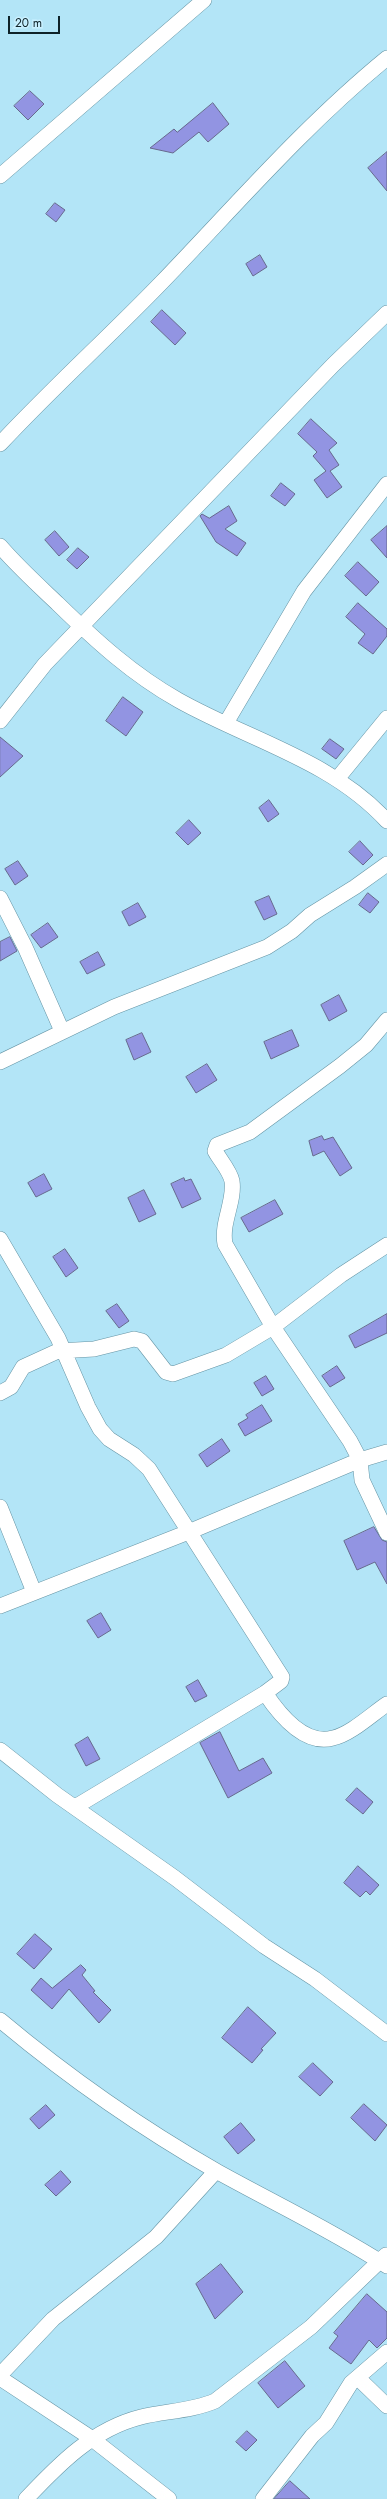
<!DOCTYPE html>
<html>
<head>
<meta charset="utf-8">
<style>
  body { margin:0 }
  #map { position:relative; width:387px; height:2499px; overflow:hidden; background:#b3e5f7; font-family:Jost,sans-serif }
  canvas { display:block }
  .scale { position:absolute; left:8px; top:16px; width:52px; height:18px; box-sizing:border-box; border:2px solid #0e2228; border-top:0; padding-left:5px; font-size:12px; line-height:14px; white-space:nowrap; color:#0e2228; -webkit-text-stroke:3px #c9f0ff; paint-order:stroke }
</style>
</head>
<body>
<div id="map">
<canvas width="387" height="2499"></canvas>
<div class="scale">20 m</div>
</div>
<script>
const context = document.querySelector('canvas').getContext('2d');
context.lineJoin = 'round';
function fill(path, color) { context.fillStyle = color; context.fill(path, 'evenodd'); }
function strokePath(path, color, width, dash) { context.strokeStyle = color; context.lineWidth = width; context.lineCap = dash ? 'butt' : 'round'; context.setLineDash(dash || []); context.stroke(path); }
const building = new Path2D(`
  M30 91 44 104 28 120 14 106Z
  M213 103 229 124 208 142 199 132 173 153 150 148 174 129 177 132Z
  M387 152V191L368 168Z
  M55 203 65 210 56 222 46 214Z
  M260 255 267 267 253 276 246 264Z
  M162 310 186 333 175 345 151 322Z
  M311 419 337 443 329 450 339 465 330 471 342 487 327 498 314 480 326 471 313 456 317 452 298 434Z
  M281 483 295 494 285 506 271 496Z
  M229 506 237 521 225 529 246 543 237 556 216 542 200 516 202 514 209 518Z
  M387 526V558L371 540Z
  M55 531 69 547 59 556 45 540Z
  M78 548 89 557 77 569 67 560Z
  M358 562 379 582 366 596 345 576Z
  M358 603 387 629V636L373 654 358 643 365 634 346 617Z
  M123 697 143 712 126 736 106 721Z
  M0 737 23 756 0 777Z
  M330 739 344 749 336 759 322 749Z
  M269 800 279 814 268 822 259 808Z
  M189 820 201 833 188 845 176 833Z
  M360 841 373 855 363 865 349 852Z
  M18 861 28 876 15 885 5 869Z
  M368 893 379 902 370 913 359 905Z
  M269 896 277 914 264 920 255 902Z
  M138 903 146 917 129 926 122 912Z
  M48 923 58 937 41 948 31 935Z
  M10 937 17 951 0 961V942Z
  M98 952 105 965 87 974 80 962Z
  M339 995 347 1011 329 1021 321 1005Z
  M292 1030 299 1046 271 1059 264 1042Z
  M142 1033 151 1052 134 1060 126 1040Z
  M207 1064 217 1080 196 1093 186 1077Z
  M322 1136 324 1140 333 1137 352 1168 340 1176 324 1151 313 1156 309 1141Z
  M44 1174 52 1189 36 1197 28 1183Z
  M184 1178 185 1181 191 1179 201 1199 182 1208 171 1184Z
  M144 1190 156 1214 139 1222 128 1198Z
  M275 1200 283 1214 249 1232 241 1218Z
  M65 1249 78 1268 66 1277 53 1257Z
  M117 1304 129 1321 119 1328 106 1311Z
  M387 1314V1333L355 1348 349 1336Z
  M337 1366 345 1378 330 1387 322 1376Z
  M266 1376 274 1389 262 1396 254 1383Z
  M262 1405 272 1421 245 1436 238 1424 248 1418 246 1415Z
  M222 1439 230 1451 207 1467 199 1455Z
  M374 1527 382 1540 387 1542V1584L375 1562 357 1570 344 1541Z
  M101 1613 111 1630 98 1638 87 1621Z
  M198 1680 207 1696 195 1702 186 1687Z
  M220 1732 239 1771 263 1758 272 1773 228 1798 200 1743Z
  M88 1737 100 1759 86 1766 75 1745Z
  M357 1788 373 1802 363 1814 346 1800Z
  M358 1866 379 1885 370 1895 366 1891 360 1897 344 1883Z
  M35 1934 52 1949 34 1969 17 1954Z
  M81 1965 86 1970 82 1975 95 1991 93 1992 111 2010 99 2023 69 1989 52 2009 31 1990 41 1978 52 1988Z
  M248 2007 276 2033 261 2049 263 2050 252 2063 222 2038Z
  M313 2063 333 2082 320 2096 299 2077Z
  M364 2104 387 2125 375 2141 351 2118Z
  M46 2105 55 2115 39 2129 30 2119Z
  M241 2123 255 2140 238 2154 224 2137Z
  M61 2171 71 2182 56 2196 45 2185Z
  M221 2264 243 2292 215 2319 196 2284Z
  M367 2294 387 2312V2338L377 2348 369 2340 351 2364 329 2348 338 2336 334 2333Z
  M285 2361 305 2386 278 2408 258 2383Z
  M247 2431 257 2440 246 2451 236 2442Z
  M290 2481 310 2499H274Z`);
fill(building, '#9294e2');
strokePath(building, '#67698d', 1);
const minor = new Path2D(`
  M0 176 204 0
  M0 444C52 388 109 337 162 282 236 205 305 125 387 58
  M0 546C18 567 38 585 58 604 96 641 132 674 178 700 249 740 331 760 387 821
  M0 721 45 664 333 365 387 313
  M226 723 304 591 387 484
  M337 779 387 718
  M0 898 25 947 62 1031
  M0 1062 114 1007 267 947 292 931 310 915 355 887 387 864
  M0 1239 58 1338 88 1407 100 1429 109 1439 134 1455 149 1469 282 1677 281 1681 265 1693 75 1807
  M387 1245 341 1275 273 1327 350 1441 360 1460 362 1480 387 1533
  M0 1393 11 1387 23 1367 58 1351 94 1349 134 1339 142 1341 166 1372 173 1374 226 1355 273 1327 225 1244C221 1222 235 1202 232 1181 230 1171 220 1160 215 1151L217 1145 250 1132 340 1066 366 1045 387 1020
  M0 1507 34 1592
  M0 1606 191 1531 360 1460 387 1452
  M265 1693C279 1714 304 1746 333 1738 351 1734 372 1714 387 1704
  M0 1750 57 1795 175 1878 264 1946 315 1979 387 2034
  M0 2020C68 2077 141 2128 218 2172 274 2203 333 2231 387 2266
  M0 2375 53 2319 156 2237 216 2171
  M0 2378 91 2438 169 2499
  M358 2378 387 2406
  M26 2499C59 2464 93 2429 141 2417 165 2411 192 2411 215 2401L311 2327 386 2255
  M263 2499 312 2436 326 2423 351 2383 387 2352`);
strokePath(minor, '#6594a4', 16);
strokePath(minor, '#fff', 15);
</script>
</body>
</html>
